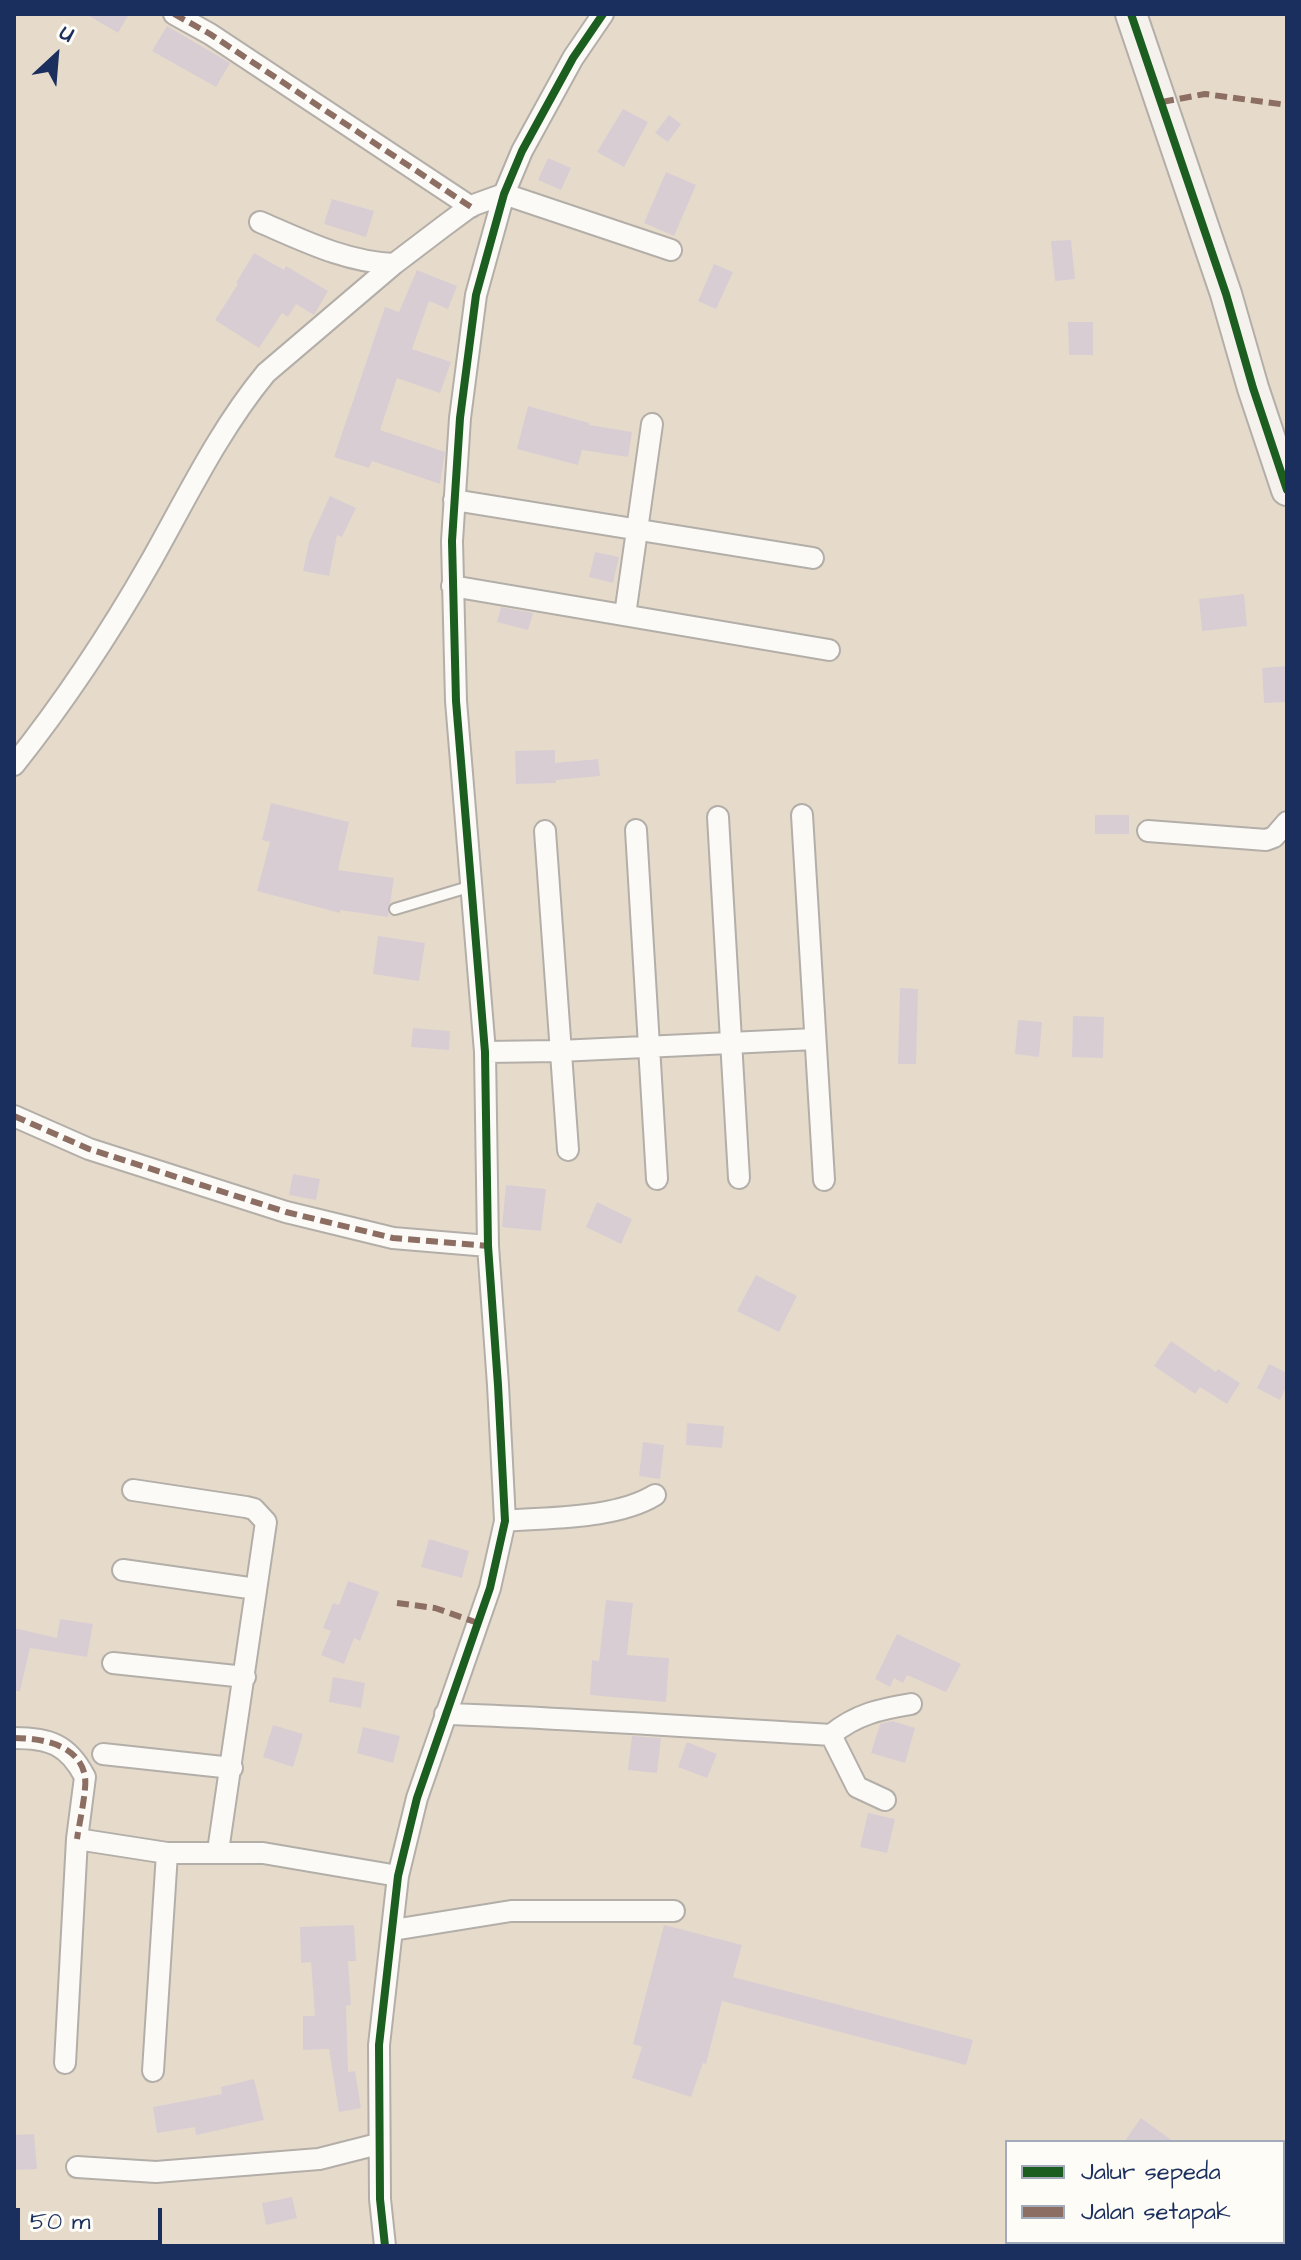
<!DOCTYPE html>
<html>
<head>
<meta charset="utf-8">
<style>
  body { margin:0 }
  #map { position:relative; width:1301px; height:2260px; overflow:hidden; background:#e6dbcb; font-family:"Architects Daughter",sans-serif }
  canvas { display:block }
  .frame { position:absolute; inset:0; border:16px solid #1b2f5e; pointer-events:none }
  .legend { position:absolute; left:1005px; top:2140px; width:280px; height:104px; box-sizing:border-box; background:#fdfcf7; border:2px solid #a3aaba; margin:0; padding:10px 14px; list-style:none; font-size:24px; color:#1b2f5e }
  .legend li { display:flex; align-items:center; gap:16px; height:40px }
  .legend b { width:40px; border:2px solid #a3aaba }
  .north { position:absolute; left:16px; top:16px; width:80px; height:80px; -webkit-text-stroke:6px #fdfcf7; paint-order:stroke; rotate:26deg; font-size:22px; font-weight:700; line-height:32px; text-align:center; color:#1b2f5e }
  .north::after { content:''; display:block; margin:auto; width:28px; height:36px; background:#1b2f5e; clip-path:polygon(50% 0,100% 100%,50% 72%,0 100%) }
  .scale { position:absolute; left:16px; top:2208px; width:146px; height:36px; box-sizing:border-box; border:4px solid #1b2f5e; border-top:0; padding-left:10px; font-size:24px; line-height:28px; white-space:nowrap; color:#1b2f5e; -webkit-text-stroke:6px #fdfcf7; paint-order:stroke }
</style>
</head>
<body>
<div id="map">
<canvas width="1301" height="2260"></canvas>
<div class="frame"></div>
<ul class="legend">
<li><b style="height:10px;background:#1b5e20"></b>Jalur sepeda</li>
<li><b style="height:10px;background:#8d6e63"></b>Jalan setapak</li>
</ul>
<div class="north">U</div>
<div class="scale">50 m</div>
</div>
<script>
const context = document.querySelector('canvas').getContext('2d');
context.lineJoin = 'round';
function fill(path, color) { context.fillStyle = color; context.fill(path, 'evenodd'); }
function strokePath(path, color, width, dash) { context.strokeStyle = color; context.lineWidth = width; context.lineCap = dash ? 'butt' : 'round'; context.setLineDash(dash || []); context.stroke(path); }
fill(new Path2D(`
  M86 14H129L118 33Z
  M167 26 230 63 216 87 152 51Z
  M623 109 648 122 624 167 597 152Z
  M669 115 681 124 668 142 655 133Z
  M548 158 571 168 561 190 538 180Z
  M666 172 696 185 674 236 644 223Z
  M332 199 374 211 366 237 324 224Z
  M1071 240 1075 279 1055 281 1051 241Z
  M254 253 284 270 286 266 328 291 314 315 296 304 288 317 282 313 259 348 215 320 238 284 236 283Z
  M714 264 733 272 716 309 698 301Z
  M417 270 457 286 448 309 429 301 412 349 451 362 440 393 397 378 380 430 445 452 440 484 372 461 369 468 334 457 385 307 399 312Z
  M1068 322H1093V355H1069Z
  M528 406 589 423V425L632 432 628 457 582 450 578 465 517 449Z
  M330 496 356 508 342 537 337 535 329 576 303 571 309 542Z
  M595 552 619 557 613 583 589 577Z
  M1244 594 1247 626 1202 631 1199 599Z
  M501 607 533 613 528 630 497 622Z
  M1287 666V702L1264 703 1262 668Z
  M555 750V763L598 759 600 776 556 780V783L516 784 515 751Z
  M271 803 349 822 338 870 394 878 388 917 340 910V913L257 891 270 842 262 840Z
  M1095 815H1129V834H1095Z
  M378 936 425 943 419 981 373 974Z
  M900 988 918 989 916 1064H898Z
  M1073 1016 1104 1017 1103 1058 1072 1057Z
  M1018 1020 1042 1022 1039 1057 1015 1054Z
  M413 1028 450 1031 449 1050 411 1047Z
  M293 1174 320 1179 316 1200 289 1195Z
  M506 1185 546 1189 541 1231 502 1227Z
  M597 1202 632 1219 621 1244 586 1227Z
  M756 1275 797 1296 779 1332 737 1311Z
  M1171 1341 1216 1372 1218 1369 1240 1383 1227 1404 1200 1387 1195 1394 1154 1366Z
  M1269 1364 1287 1373V1385L1280 1400 1257 1388Z
  M687 1423 724 1426 722 1448 686 1445Z
  M643 1442 664 1445 660 1479 639 1476Z
  M429 1539 469 1551 462 1578 421 1567Z
  M348 1581 379 1592 360 1641 354 1638 344 1664 321 1655 331 1631 323 1628 333 1603 339 1605Z
  M606 1600 633 1603 627 1655 669 1658 666 1702 590 1695 592 1660 599 1661Z
  M60 1619 93 1624 87 1657 30 1648 20 1691H14V1628L57 1638Z
  M897 1634 961 1664 946 1692 907 1675 903 1683 894 1678 890 1687 875 1679Z
  M333 1677 365 1683 361 1708 329 1702Z
  M892 1721 915 1728 905 1763 871 1753 880 1724Z
  M273 1725 303 1734 293 1767 263 1757Z
  M363 1727 400 1736 393 1763 357 1753Z
  M632 1736 661 1738 657 1773 628 1770Z
  M687 1742 717 1754 707 1778 678 1767Z
  M868 1813 895 1819 887 1853 860 1847Z
  M354 1925 356 1961H348L351 2005 346 2006 348 2072 355 2071 361 2108 339 2112 329 2049 303 2050V2016H315L311 1962 301 1963 300 1927Z
  M664 1925 742 1945 733 1977 973 2040 966 2065 722 2001 706 2064 703 2063 691 2097 632 2078 642 2047 633 2044Z
  M254 2079 264 2120 196 2135 195 2127 157 2133 153 2107 222 2094 221 2087Z
  M1141 2118 1174 2142H1124Z
  M34 2134 37 2169 14 2170V2135Z
  M292 2197 297 2218 266 2225 262 2203Z`), '#d9cdd4');
const lane = new Path2D(`
  M395 909 472 886`);
const street = new Path2D(`
  M174 14 210 34 471 207
  M260 222C304 241 346 262 394 264
  M454 500 813 558
  M452 586 829 650
  M625 615 652 424
  M14 765C65 701 110 633 151 561 187 497 219 430 266 373L394 264 444 226 471 206 504 194 671 250
  M802 815 824 1180
  M718 817 739 1178
  M636 830 657 1179
  M545 831 568 1150
  M1148 831 1266 840 1274 837 1287 822
  M485 1052 559 1051 815 1039
  M14 1116 89 1149 286 1212 393 1238 488 1246
  M133 1490 246 1507 254 1509 266 1522 218 1851
  M505 1521C550 1517 616 1519 655 1495
  M123 1570 256 1589
  M113 1663 245 1677
  M445 1714C574 1718 702 1728 831 1735 856 1714 881 1709 911 1704
  M831 1735 857 1787 885 1800
  M14 1738C49 1738 68 1744 85 1777L77 1839 65 2063
  M103 1754 232 1768
  M77 1839 167 1853H263L398 1876
  M393 1930 511 1911H674
  M153 2071 167 1853
  M77 2167 156 2172 319 2159 378 2144
  M385 2246 380 2199 379 2045 398 1876 417 1798 490 1588 505 1521 498 1385 488 1246 485 1052 456 701 452 541 460 418 476 295 504 194 522 151 573 58 603 14`);
const secondary = new Path2D(`
  M1131 14 1226 294 1253 388 1287 490`);
strokePath(lane, '#b3aea8', 14);
strokePath(street, '#b3aea8', 24);
strokePath(secondary, '#b3aea8', 34);
strokePath(lane, '#fbfaf7', 10);
strokePath(street, '#fbfaf7', 20);
strokePath(secondary, '#f5f1ec', 30);
strokePath(new Path2D(`
  M174 14 210 34 471 207
  M1162 102 1205 94 1287 105
  M14 1116 89 1149 286 1212 393 1238 488 1246
  M397 1603 435 1608 478 1623
  M14 1738C40 1738 80 1744 85 1777 87 1790 79 1824 77 1839`), '#8d6e63', 6, [12, 6]);
strokePath(new Path2D(`
  M1131 14 1226 294 1253 388 1287 490
  M385 2246 380 2199 379 2045 398 1876 417 1798 490 1588 505 1521 498 1385 488 1246 485 1052 456 701 452 541 460 418 476 295 504 194 522 151 573 58 603 14`), '#1b5e20', 8);
</script>
</body>
</html>
